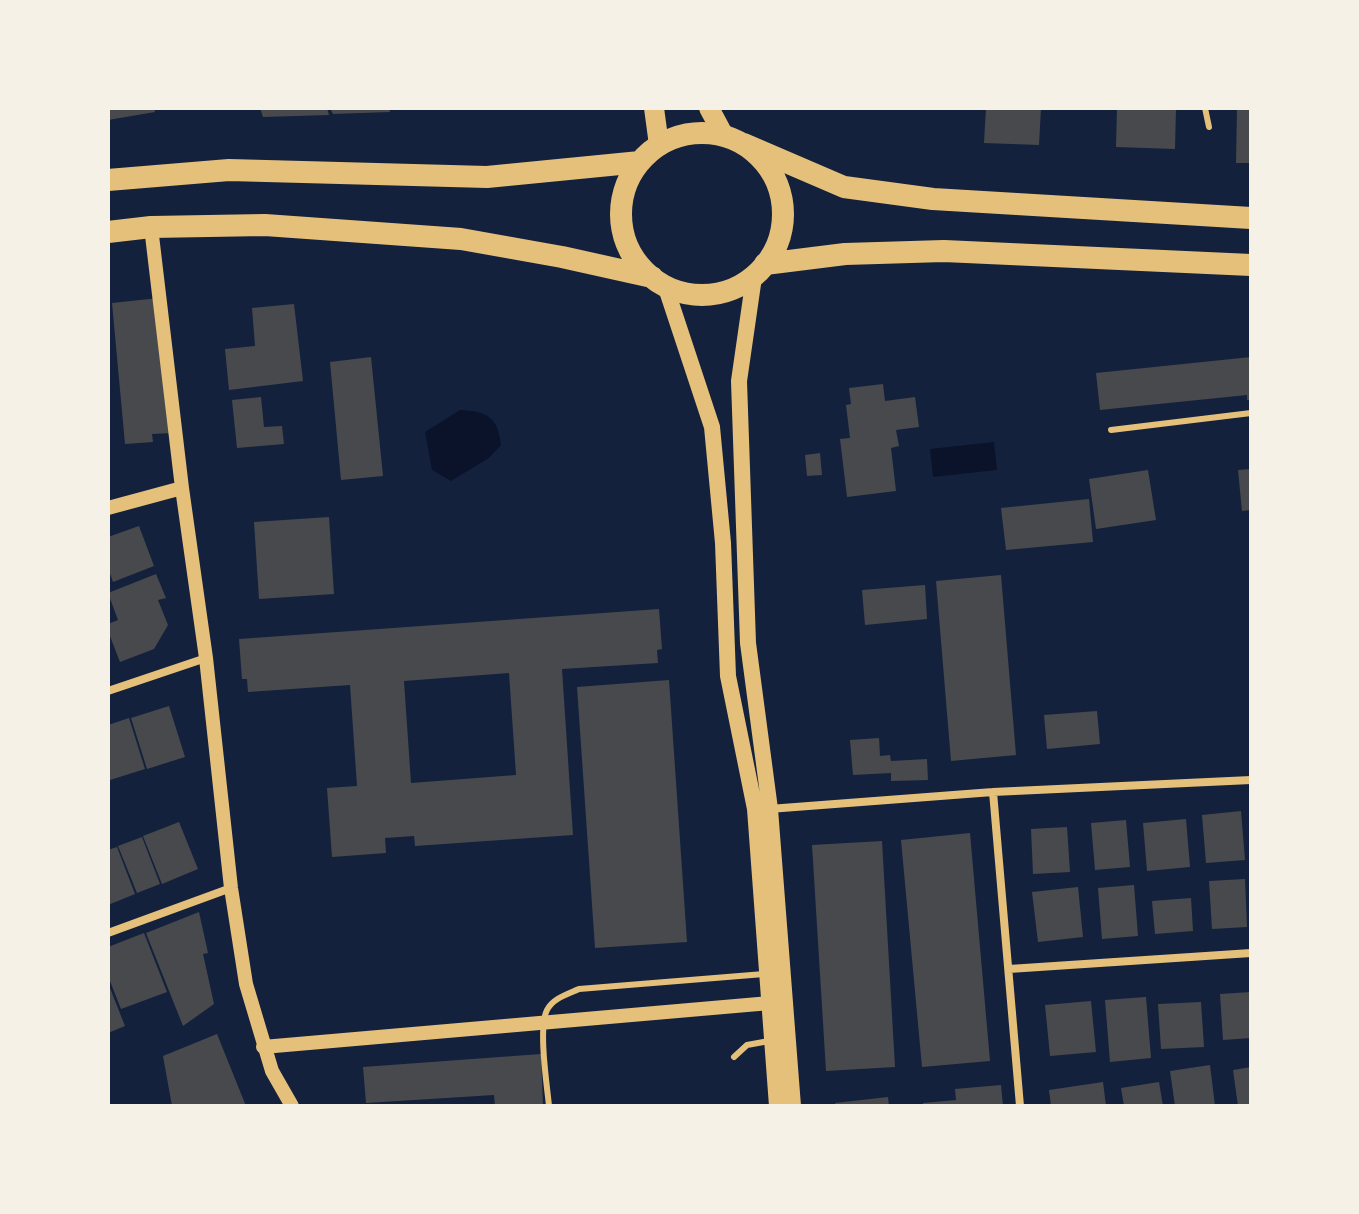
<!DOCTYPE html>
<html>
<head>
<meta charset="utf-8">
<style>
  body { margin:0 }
  #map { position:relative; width:1359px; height:1214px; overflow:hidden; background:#14213d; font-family:"DejaVu Sans",sans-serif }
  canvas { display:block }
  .frame { position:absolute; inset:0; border:110px solid #f6f1e7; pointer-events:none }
</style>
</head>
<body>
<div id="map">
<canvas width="1359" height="1214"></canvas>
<div class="frame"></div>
</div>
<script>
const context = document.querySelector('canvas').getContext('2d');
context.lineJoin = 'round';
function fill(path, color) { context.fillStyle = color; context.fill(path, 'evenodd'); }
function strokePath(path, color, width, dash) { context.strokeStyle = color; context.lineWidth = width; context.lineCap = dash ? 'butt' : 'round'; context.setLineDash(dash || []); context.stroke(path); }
fill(new Path2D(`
  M460 410C487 411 498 417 501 445L489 458 451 481 432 470 425 432Z
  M994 442 997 470 933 477 930 449Z`), '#0b132b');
fill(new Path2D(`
  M108 108H154L155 112 108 120Z
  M260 108H327L329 115 263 117Z
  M330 108H389L390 112 333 114Z
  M986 108H1041L1039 145 984 143Z
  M1117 108H1176L1175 149 1116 147Z
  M1237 108H1251V163H1236Z
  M159 298 172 433 152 434 153 442 125 444 112 303Z
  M294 304 303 381 229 390 225 349 255 346 252 308Z
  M371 357 383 476 341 480 330 362Z
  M1251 357V400H1247V395L1100 410 1096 373Z
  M883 384 885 401 915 397 919 427 896 430 899 446 891 448 896 491 847 497 840 439 850 438 846 405 851 404 849 388Z
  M261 397 264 427 282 426 284 444 237 448 232 400Z
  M820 453 822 475 807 476 805 455Z
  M1251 469V510L1242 511 1238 470Z
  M1148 470 1156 520 1096 529 1089 479Z
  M1089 499 1093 542 1006 550 1001 508Z
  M329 517 334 594 259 599 254 522Z
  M139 526 154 566 113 582 108 568V537Z
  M156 574 166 598 158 600 168 625 154 649 120 662 108 631V624L118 620 108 593Z
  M1001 575 1016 755 951 761 936 581Z
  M925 585 927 619 865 625 862 590Z
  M659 609 662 649 657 650 658 663 562 669 573 835 415 846 414 836 385 838 386 853 332 857 327 788 357 786 350 685 248 692 247 679H242L239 639ZM509 673 516 775 411 783 404 681Z
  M669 680 687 942 595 948 577 687Z
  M169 706 185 757 147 769 131 718Z
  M1097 711 1100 744 1047 749 1044 715Z
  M129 718 145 769 110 780 108 725Z
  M879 738 880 756 890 755 891 761 927 759 928 780 891 781V773L853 775 850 740Z
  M1241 811 1245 860 1206 863 1202 815Z
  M1186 819 1190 867 1147 871 1143 823Z
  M1126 820 1130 867 1095 870 1091 823Z
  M179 822 198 869 162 884 143 836Z
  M1067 827 1070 872 1033 874 1031 829Z
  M970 833 990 1061 922 1067 901 840Z
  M142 837 160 884 137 893 118 846Z
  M882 841 895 1067 826 1071 812 845Z
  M117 847 135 894 108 905V850Z
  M1245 879 1247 927 1212 929 1209 881Z
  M1134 885 1138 936 1102 939 1098 888Z
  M1078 887 1083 937 1038 942 1032 892Z
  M1191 898 1193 931 1155 934 1152 901Z
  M199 912 208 953 203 954 214 1004 183 1026 146 933Z
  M144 933 167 992 121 1009 108 976V947Z
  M108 983 125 1026 108 1033Z
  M1251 992V1038L1223 1040 1220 994Z
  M1146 997 1151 1058 1110 1062 1105 1000Z
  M1091 1001 1096 1052 1050 1056 1045 1005Z
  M1201 1002 1204 1047 1161 1049 1158 1004Z
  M217 1034 246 1106H172L163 1056Z
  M541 1054 543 1106H495L494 1095 366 1103 363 1067Z
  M1210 1065 1215 1106H1175L1170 1071Z
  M1251 1067V1106H1238L1233 1070Z
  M1103 1082 1106 1106H1051L1049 1090Z
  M1159 1082 1163 1106H1124L1121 1088Z
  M1001 1085 1003 1106H923V1103L956 1100 955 1089Z
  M888 1097 889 1106H836L835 1103Z`), '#48494c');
strokePath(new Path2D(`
  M1205 108 1209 127
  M1111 430 1251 413
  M734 1057 747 1045 769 1041
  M549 1106C547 1085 538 1028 547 1010 553 998 568 994 579 989L764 974`), '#e5c07b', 6);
strokePath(new Path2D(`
  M108 691 206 658
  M993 792 1020 1106
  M769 809 993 792 1251 780
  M108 933 231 888
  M1009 969 1251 953`), '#e5c07b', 8);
strokePath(new Path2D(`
  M151 227 182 488 206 658 231 888 246 984 272 1071 292 1106
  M108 508 182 488
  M263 1047 770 1003`), '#e5c07b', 14);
strokePath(new Path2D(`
  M754 277 739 381 748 643 770 809 793 1106
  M665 285 712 427 723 543 728 676 755 809 777 1106`), '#e5c07b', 16);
strokePath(new Path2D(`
  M654 108 659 145
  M709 108 724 136`), '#e5c07b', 20);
strokePath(new Path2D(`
  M621 214a81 81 0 1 1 162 0a81 81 0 1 1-162 0Z
  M744 144 844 187 933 199 1251 218
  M108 180 229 170 487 177 640 162
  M108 232 151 227 265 225 461 239 562 257 652 277
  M765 264 845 254 944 251 1251 265`), '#e5c07b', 22);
</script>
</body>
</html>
